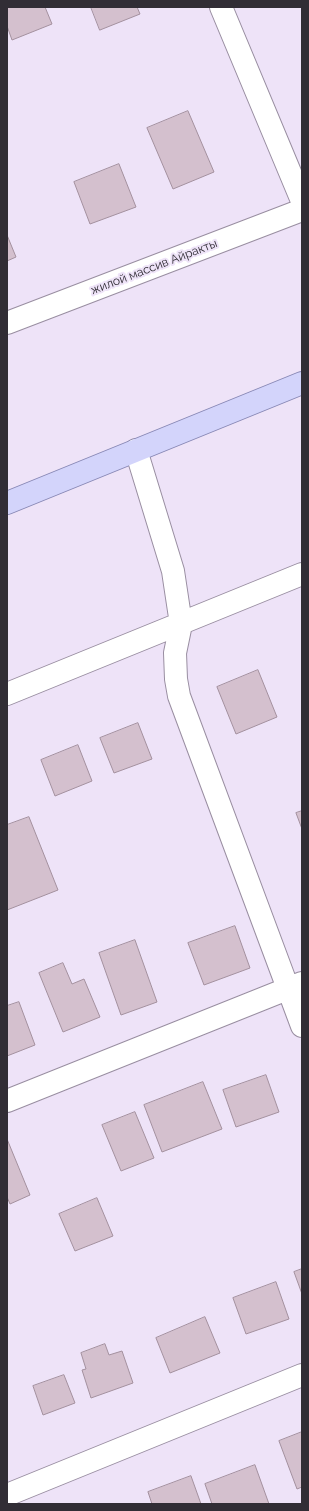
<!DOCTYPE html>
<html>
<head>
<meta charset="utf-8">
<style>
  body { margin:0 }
  #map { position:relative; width:309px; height:1511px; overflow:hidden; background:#eee3f8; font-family:Raleway,sans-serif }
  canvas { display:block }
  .frame { position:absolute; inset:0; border:8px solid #312d35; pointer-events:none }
</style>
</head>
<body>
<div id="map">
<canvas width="309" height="1511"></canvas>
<div class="frame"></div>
</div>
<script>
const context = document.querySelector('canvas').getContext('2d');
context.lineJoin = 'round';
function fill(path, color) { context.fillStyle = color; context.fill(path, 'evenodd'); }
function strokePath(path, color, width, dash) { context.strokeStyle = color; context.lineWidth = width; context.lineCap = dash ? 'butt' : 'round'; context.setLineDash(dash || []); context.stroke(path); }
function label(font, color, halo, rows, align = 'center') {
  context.font = font + ' Raleway,sans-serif'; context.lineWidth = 4; context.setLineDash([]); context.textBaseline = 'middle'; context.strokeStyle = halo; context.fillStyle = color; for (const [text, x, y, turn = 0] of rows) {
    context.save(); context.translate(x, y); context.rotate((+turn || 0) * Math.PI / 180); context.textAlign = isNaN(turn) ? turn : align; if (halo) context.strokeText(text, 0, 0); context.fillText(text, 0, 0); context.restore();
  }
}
const building = new Path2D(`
  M7 7H45L52 24 12 40 7 26Z
  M91 7H137L140 14 100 30Z
  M188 111 214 172 173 189 147 128Z
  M119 164 136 207 90 224 74 182Z
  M7 235 16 257 7 261Z
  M258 670 277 717 236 734 217 687Z
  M138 723 152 759 114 773 100 738Z
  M78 745 92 781 55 796 41 760Z
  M302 811V829L296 813Z
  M29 817 58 890 7 910V825Z
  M235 926 250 968 204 985 188 943Z
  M135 940 157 1002 121 1015 99 953Z
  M63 963 72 984 84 979 100 1017 63 1032 39 973Z
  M19 1002 35 1045 7 1056V1006Z
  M266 1075 279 1112 236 1127 223 1090Z
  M203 1082 222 1129 162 1152 144 1105Z
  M135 1112 154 1158 121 1171 102 1125Z
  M7 1139 30 1195 10 1204 7 1197Z
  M97 1198 113 1236 75 1251 59 1214Z
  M302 1269V1294L294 1272Z
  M276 1282 289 1319 246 1334 233 1298Z
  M205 1317 220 1353 170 1373 156 1338Z
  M105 1344 109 1355 122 1351 133 1383 91 1398 82 1370 86 1369 81 1353Z
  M64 1375 75 1403 43 1415 33 1386Z
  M302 1432V1487L297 1489 279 1441Z
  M255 1465 269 1504H212L205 1484Z
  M191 1476 201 1504H152L148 1492Z`);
fill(building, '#d4c0ce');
strokePath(building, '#a3909e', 1);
const minor = new Path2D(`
  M221 7 302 201
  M7 323 302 210
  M136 450 173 571 181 624 175 653 176 679 179 696 302 1026
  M7 694 302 574
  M7 1101 302 983
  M7 1495 302 1375`);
const major = new Path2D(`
  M7 503 302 383`);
strokePath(minor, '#998ea1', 24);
strokePath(major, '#8787b4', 24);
strokePath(minor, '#fff', 22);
strokePath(major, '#d3d4fb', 22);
label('12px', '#312d35', '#eee3f8', [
  ["жилой массив Айракты",154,267,-21]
]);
</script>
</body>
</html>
